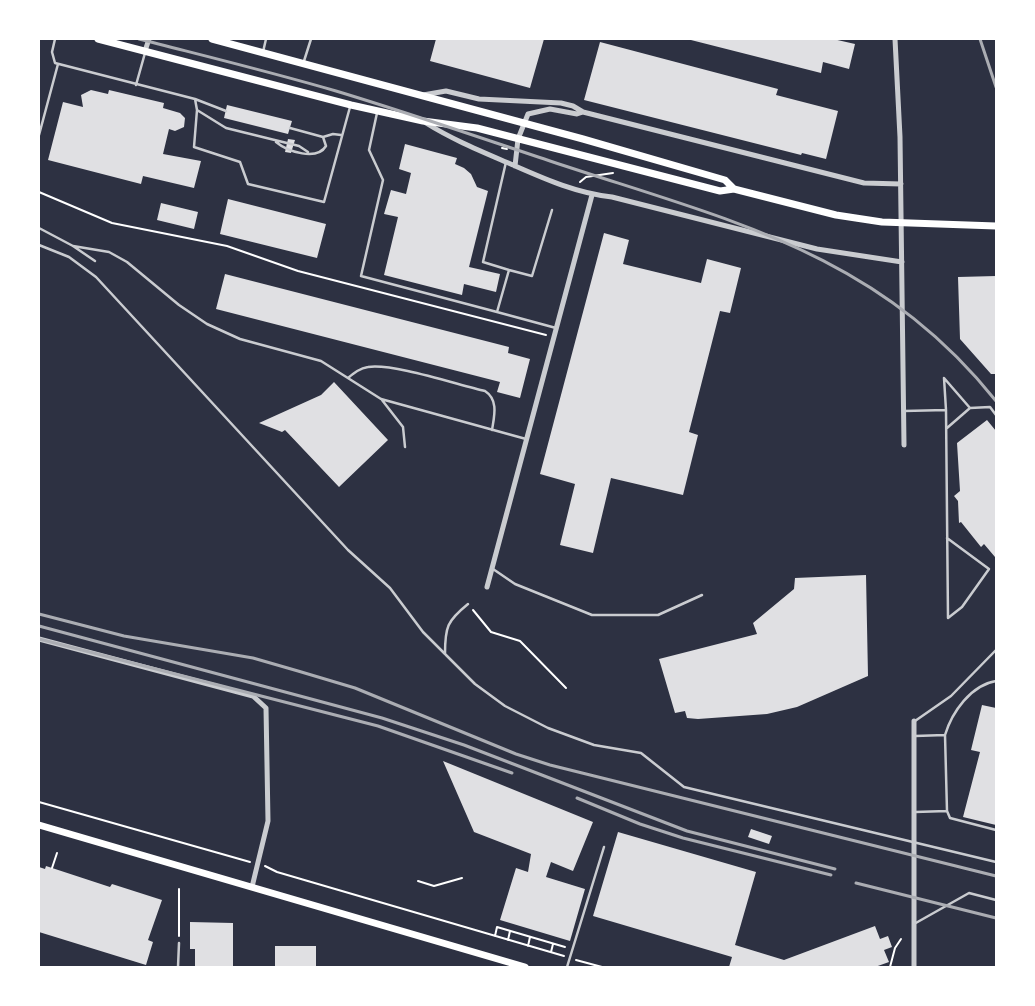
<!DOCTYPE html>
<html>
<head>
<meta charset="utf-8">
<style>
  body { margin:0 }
  #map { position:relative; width:1035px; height:1006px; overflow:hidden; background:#2d3142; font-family:Signika,sans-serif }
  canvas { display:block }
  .frame { position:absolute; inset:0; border:40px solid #fff; pointer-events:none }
</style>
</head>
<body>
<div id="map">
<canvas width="1035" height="1006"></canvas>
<div class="frame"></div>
</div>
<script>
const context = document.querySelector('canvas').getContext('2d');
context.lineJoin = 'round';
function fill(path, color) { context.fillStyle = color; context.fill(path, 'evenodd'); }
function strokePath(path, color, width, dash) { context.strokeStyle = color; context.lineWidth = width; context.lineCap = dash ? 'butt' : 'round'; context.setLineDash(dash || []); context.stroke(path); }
fill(new Path2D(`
  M436 39H544L530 88 430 61Z
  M687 39H833L855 44 849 69 823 62 821 73Z
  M600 42 778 89 776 95 838 111 826 159 802 153 801 155 584 100Z
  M91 90 108 94 109 90 164 103 163 108 180 113 185 118 184 127 175 131 169 129 163 154 201 161 194 188 143 176 141 184 48 160 63 102 83 107 81 95Z
  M227 105 292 121 288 134 224 118Z
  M288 139 295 140 291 153 285 152Z
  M405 144 457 158 455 164 464 168 471 174 477 187 488 191 469 267 500 274 496 292 464 284 462 295 384 275 398 217 384 214 391 190 406 194 411 173 399 169Z
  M228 199 326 224 317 258 220 234Z
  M161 203 198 212 194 229 157 220Z
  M604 233 629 240 623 264 701 283 707 259 741 268 730 313 720 311 689 432 698 435 683 495 611 478 593 553 560 545 575 484 540 474Z
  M225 274 509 347 508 353 530 359 520 398 497 392 500 382 216 309Z
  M996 276V374H991L960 339 958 277Z
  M334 382 388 440 339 487 285 430 282 432 259 423 321 395Z
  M987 420 996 431 995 557 984 544 981 547 961 522 959 523 958 501 954 496 960 491 957 443Z
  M866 575 868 676 797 707 767 714 698 719 687 718 685 711 675 713 659 659 757 634 753 623 794 589 795 578Z
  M982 705 996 708V825L963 817 980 752 971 750Z
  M443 761 593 822 573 871 551 862 546 877 585 889 570 941 500 920 516 868 528 872 531 854 474 832Z
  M751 829 772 836 769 844 748 837Z
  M618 832 756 872 735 945 784 960 875 926 880 939 888 936 892 947 884 950 889 962 875 967H729L732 957 593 916Z
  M46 866 110 887 112 884 162 900 148 940 153 942 146 965 39 932V867L45 869Z
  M190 922 233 923V967H195V949H190Z
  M275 946H316V967H275Z`), '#e0e0e3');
strokePath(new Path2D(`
  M502 148 507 149
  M580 182 586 177 613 173
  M39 192 112 223 227 246 298 271 546 335
  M473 610 491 632 520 641 566 688
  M39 802 250 862
  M265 866 277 872 564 956
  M52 868 57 853
  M418 881 434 886 462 878
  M179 936V889
  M495 936 497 927 565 947
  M508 940 510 931
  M528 946 530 937
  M551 952 553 944
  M576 960 602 967
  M890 967 895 948 901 939`), '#fff', 2);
strokePath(new Path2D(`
  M55 39 52 52 55 63 195 99 197 110 194 147 240 162 248 184 324 202 350 107
  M263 52 266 39
  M304 61 311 39
  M136 85 145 53
  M195 99 226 111
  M197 110 226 128 299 146 308 152
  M377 113 369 150 383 180 361 276 497 312
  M39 135 58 64
  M323 137 333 134 341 135
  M276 142C288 152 317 161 326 146L323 137 290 128
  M506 162 483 262 509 270 497 312 556 328
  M39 228 73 246 95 261
  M39 245 69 257 96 277 348 550 390 588 423 632 475 684 505 706 548 728 594 745 641 753 684 787 996 862
  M73 246 109 252 127 262 179 305 207 324 240 339 321 361 381 399 526 439
  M509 270 532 276 552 210
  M348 378C354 373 360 368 368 367 393 363 458 385 485 391 499 400 494 417 492 430
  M382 400 403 427 405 447
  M946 410 944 378 970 408
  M904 411 946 410 948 618 962 607 989 569 947 538
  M947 428 970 408 990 407 996 415
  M493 569 515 584 592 615H658L702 595
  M445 654C445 627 447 621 468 604
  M915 721 951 696 996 650
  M945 735 947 811 950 818 996 830
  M915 736 945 735C952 712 971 685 996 681
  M915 812 947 811
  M914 924 969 893 996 900
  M178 967 179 943
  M567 967 604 847`), '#caccd0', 2.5);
strokePath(new Path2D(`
  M895 39 900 137 904 445
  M145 51 149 39
  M423 95 446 91 479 99 561 103 573 106 583 112 864 183 901 184
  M426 123C453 140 483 152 513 165 545 179 576 193 612 197L817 249 902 262
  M515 166 518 139 528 114 550 109 577 114 583 112
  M487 587 592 195
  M39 639 253 696 266 708 268 821 252 887
  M914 967V721`), '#caccd0', 5);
strokePath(new Path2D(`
  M98 39 351 105 423 121 477 128 720 191 734 189 836 215 882 222 996 226
  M212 39 583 139 725 180 734 189
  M39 825 525 967`), '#fff', 7);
strokePath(new Path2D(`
  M139 39C205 56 271 72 336 91 409 113 481 138 553 162 727 220 876 251 996 401
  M980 39 996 87
  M39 614 124 636 253 658 298 671 355 688 516 754 550 765 996 876
  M39 626 382 718 464 745 687 831 835 869
  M39 639 378 726 512 773
  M577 798 640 824 683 838 831 875
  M856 883 996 918`), '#abadb3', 3);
</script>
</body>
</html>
